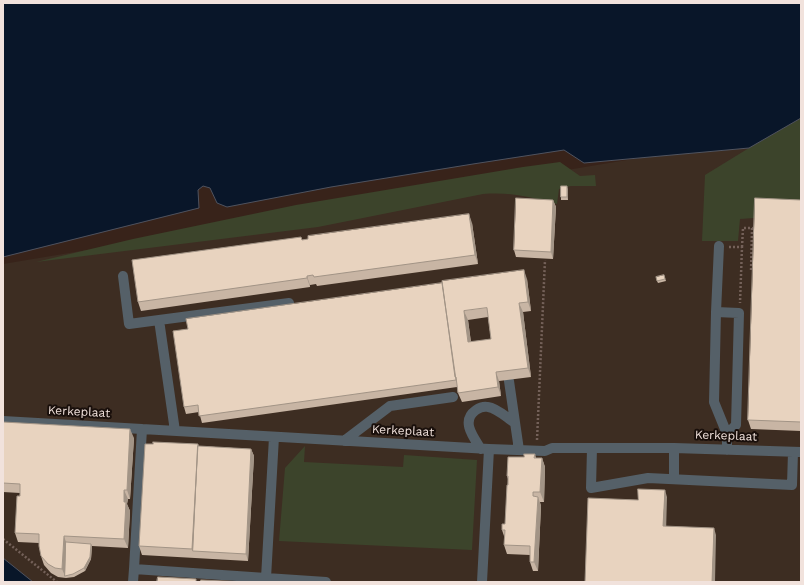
<!DOCTYPE html>
<html>
<head>
<meta charset="utf-8">
<style>
  body { margin:0 }
  #map { position:relative; width:804px; height:585px; overflow:hidden; background:#38231a; font-family:"Work Sans",sans-serif }
  canvas { display:block }
  .frame { position:absolute; inset:0; border:4px solid #f1e2dc; pointer-events:none }
</style>
</head>
<body>
<div id="map">
<canvas width="804" height="585"></canvas>
<div class="frame"></div>
</div>
<script>
const context = document.querySelector('canvas').getContext('2d');
context.lineJoin = 'round';
function fill(path, color) { context.fillStyle = color; context.fill(path, 'evenodd'); }
function strokePath(path, color, width, dash) { context.strokeStyle = color; context.lineWidth = width; context.lineCap = dash ? 'butt' : 'round'; context.setLineDash(dash || []); context.stroke(path); }
function label(font, color, halo, rows, align = 'center') {
  context.font = font + ' "Work Sans",sans-serif'; context.lineWidth = 4; context.setLineDash([]); context.textBaseline = 'middle'; context.strokeStyle = halo; context.fillStyle = color; for (const [text, x, y, turn = 0] of rows) {
    context.save(); context.translate(x, y); context.rotate((+turn || 0) * Math.PI / 180); context.textAlign = isNaN(turn) ? turn : align; if (halo) context.strokeText(text, 0, 0); context.fillText(text, 0, 0); context.restore();
  }
}
fill(new Path2D(`
  M801 131V582L3 581V264Z`), '#3d2d22');
fill(new Path2D(`
  M801 118V201L754 218 740 219 738 241H702L705 175 749 148Z
  M560 162 580 176 595 175 596 186H571L559 189 557 204C529 197 512 192 483 194L318 227 36 262 133 239 296 205 523 167Z
  M305 446 304 462 403 467 404 455 477 460 472 550 279 541 285 468Z`), '#3c442b');
const water = new Path2D(`
  M3 3H801V118L749 148 584 163 564 150 473 164 331 187 227 207 217 203 210 188 203 186 198 190 199 208 3 257Z
  M3 558 33 582H3Z`);
fill(water, '#091629');
strokePath(water, '#4f535f', 1);
strokePath(new Path2D(`
  M729 247H742L740 303
  M742 247 743 228H752L751 271
  M537 440 545 260
  M3 539 57 582`), '#746159', 2.5, [2, 2]);
strokePath(new Path2D(`
  M123 276 129 324 159 320 175 431
  M716 312 719 246
  M159 320 289 303
  M509 381 519 450
  M3 421 489 449 545 451 552 448H674L801 452
  M344 441 390 406 453 397
  M592 448 591 488 648 478 792 485 793 452
  M481 449C474 438 460 421 476 410 479 408 484 406 488 407 497 408 507 418 515 423
  M727 450V434L714 402 716 312 739 313 736 425 727 434
  M674 478V448
  M134 569 142 429
  M266 578 326 582
  M133 582 134 569 266 578 274 437
  M482 582 489 449`), '#556068', 10);
fill(new Path2D(`
  M568 189V200H561V197Z
  M553 200 556 207 553 259 516 257 514 250Z
  M801 200V431L751 429 748 420Z
  M472 223 478 264 317 286 316 284 310 285V287L141 311 138 302 302 240Z
  M664 275 666 281 658 283 657 281Z
  M527 279 531 311 523 312 531 377 499 381 501 396 462 402 458 393 457 387 202 423 199 412 186 414 184 407ZM488 317 491 339 471 342 468 320Z
  M3 422 134 438 130 499H128L127 504 130 511 128 548 92 546 91 559 85 571 74 577 66 578 58 577 51 573 44 565 41 556 39 543 18 542 15 533 20 493 3 492Z
  M198 446 251 449 254 456 248 561 142 555 139 546Z
  M535 454 536 458H542L545 467 544 502H540L541 506 538 571H533L530 562V555L507 554 504 545V536L502 530 505 524 508 479 507 476 524 457Z`), '#c8b5a4');
fill(new Path2D(`
  M567 186 568 189V200L567 197Z
  M553 200 556 207 553 259 551 252Z
  M469 214 472 223 478 264 475 255Z
  M524 270 527 279 531 311 528 302Z
  M307 276 310 285V287L307 278Z
  M519 303 523 312 531 377 528 368Z
  M464 311 468 320 472 351 468 342Z
  M496 372 499 381 501 396 498 387Z
  M130 429 134 438 130 499 127 490Z
  M198 444 201 453 193 551 192 549Z
  M251 449 254 456 248 561 246 554Z
  M542 458 545 467 544 502 540 492Z
  M124 490 128 499 127 504 130 511 128 548 124 539Z
  M665 490 667 497 666 533 663 526Z
  M538 497 541 506 538 571 534 562Z
  M714 528 716 535 715 582H712Z
  M64 536 67 545 65 576 62 569Z
  M91 544 92 546 91 559 85 571 84 568Z`), '#a29486');
const building = new Path2D(`
  M561 186H567V197H561Z
  M516 198 553 200 551 252 514 250Z
  M755 198 801 200V422L748 420Z
  M469 214 475 255 314 277 313 275 307 276V278L138 302 132 260 301 237 302 240 308 239V236Z
  M524 270 528 302 519 303 528 368 496 372 498 387 458 393 456 377H455L442 281ZM487 308 491 339 468 342 464 311Z
  M664 275 665 279 657 281 656 277Z
  M442 283 456 380 199 416 198 405 184 407 173 331 188 329 186 319Z
  M3 422 130 429 127 490H124V502H126L124 539 64 536 62 569 55 568 48 564 41 556 39 546V534L15 533 17 496H20V484L3 483Z
  M153 442 198 444 192 549 139 546 145 444H153Z
  M198 446 251 449 246 554 193 551Z
  M524 454H535L534 458H542L540 492H533V496L538 497 534 562H530V546L504 545 505 530H502V524H505L507 485H508V476H507L508 457H524Z
  M638 489 665 490 663 526 714 528 712 582H585L588 498 638 500Z
  M66 542 91 544 90 557 84 568 73 574 65 576Z
  M158 577 196 579V582H157Z
  M201 580 243 582H201Z`);
fill(building, '#e8d3bf');
strokePath(building, '#a29486', 1);
label('12px', '#f1e2dc', '#190f0b', [
  ["Kerkeplaat",79,412,3],
  ["Kerkeplaat",403,431,3],
  ["Kerkeplaat",726,436,2]
]);
</script>
</body>
</html>
